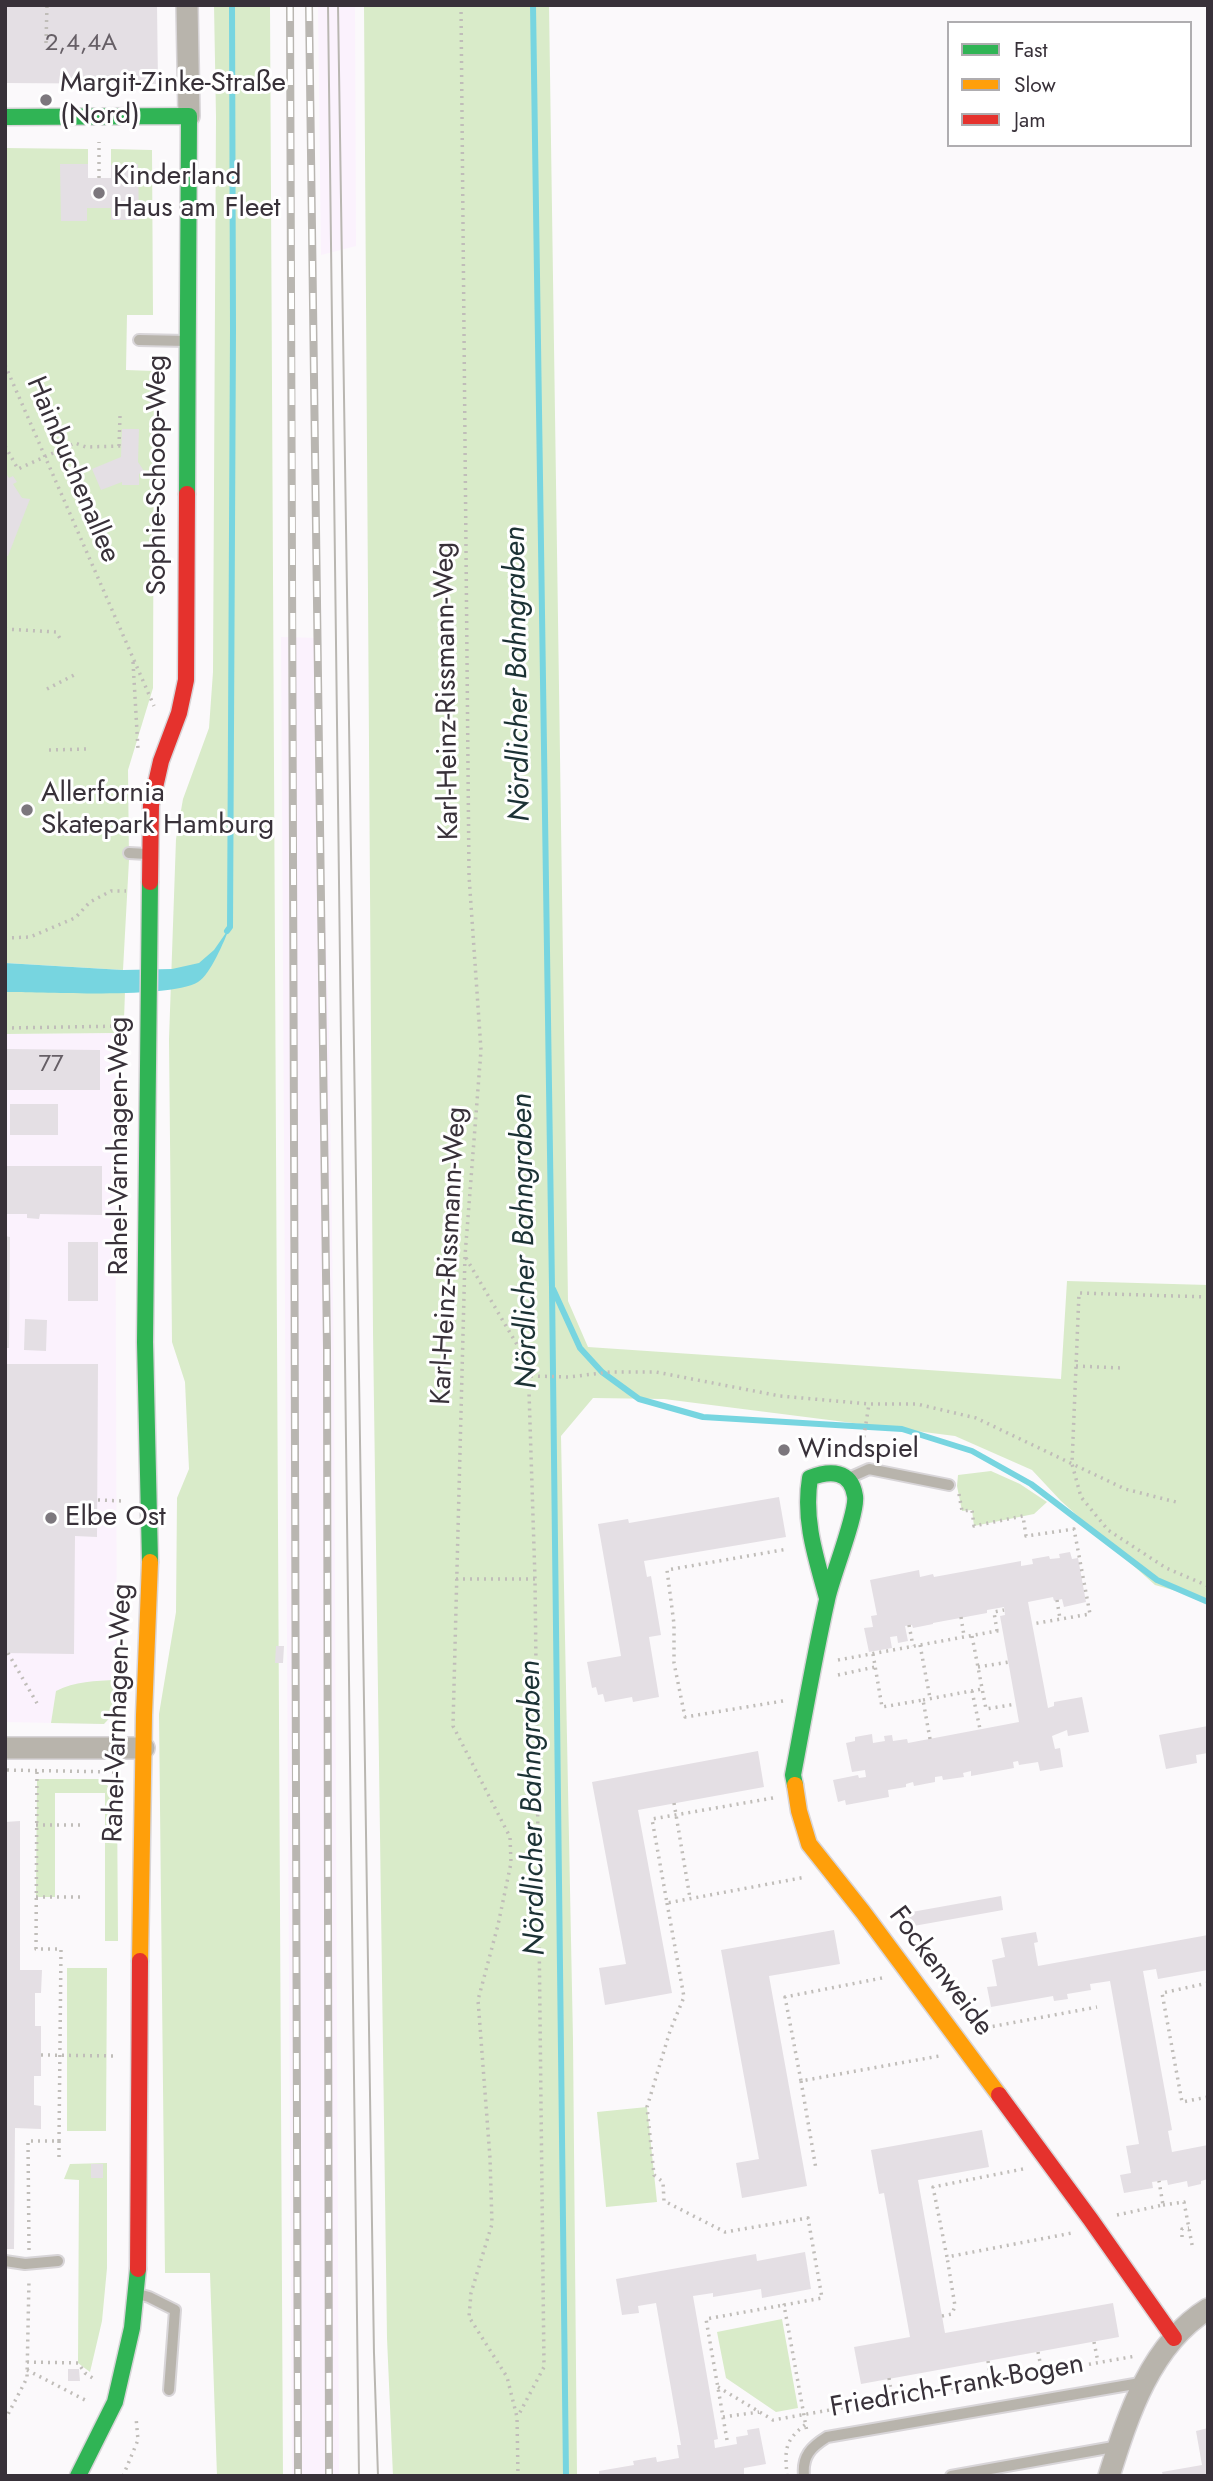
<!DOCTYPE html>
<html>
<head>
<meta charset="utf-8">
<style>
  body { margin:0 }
  #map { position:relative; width:1213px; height:2481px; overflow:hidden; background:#fbf9fb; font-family:Jost,sans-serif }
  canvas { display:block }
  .frame { position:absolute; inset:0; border:7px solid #383139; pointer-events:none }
  .legend { position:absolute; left:947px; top:21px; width:245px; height:126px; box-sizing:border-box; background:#fff; border:2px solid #afadb0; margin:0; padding:9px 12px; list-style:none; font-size:21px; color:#383139 }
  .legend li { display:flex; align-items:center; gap:14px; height:35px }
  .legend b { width:35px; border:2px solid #afadb0 }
</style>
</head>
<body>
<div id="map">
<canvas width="1213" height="2481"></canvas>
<div class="frame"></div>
<ul class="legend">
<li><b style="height:9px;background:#30b455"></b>Fast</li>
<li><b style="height:9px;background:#ff9f0a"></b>Slow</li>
<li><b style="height:9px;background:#e5322d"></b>Jam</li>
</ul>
</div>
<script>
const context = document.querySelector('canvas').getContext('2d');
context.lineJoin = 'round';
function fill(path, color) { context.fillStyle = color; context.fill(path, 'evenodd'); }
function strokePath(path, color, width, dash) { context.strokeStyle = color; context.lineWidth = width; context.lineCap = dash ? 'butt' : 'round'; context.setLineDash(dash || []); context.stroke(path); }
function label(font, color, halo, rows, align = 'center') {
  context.font = font + ' Jost,sans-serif'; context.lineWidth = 6; context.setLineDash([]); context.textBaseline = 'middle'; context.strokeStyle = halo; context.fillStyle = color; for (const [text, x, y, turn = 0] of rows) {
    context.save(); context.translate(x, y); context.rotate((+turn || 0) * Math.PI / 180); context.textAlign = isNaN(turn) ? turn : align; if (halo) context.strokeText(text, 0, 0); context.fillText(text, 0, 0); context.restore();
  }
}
fill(new Path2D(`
  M318 5H355L356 246 321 255Z
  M281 637 320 638 319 719 329 1033 334 1369 339 2476H292Z
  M115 1033 117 1710 104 1724 5 1722V1034Z`), '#fbf2fd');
fill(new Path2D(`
  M214 5H270L283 2476H217L210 2273H165L159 1714 176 1612 177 1498 189 1469 185 1382 172 1342 169 1039 176 839 183 799 209 728 213 672 216 117Z
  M364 5H549L568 1301 588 1347 1061 1379 1067 1281 1208 1285V1600L1155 1585 1061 1501 1032 1470 955 1436 664 1399 593 1398 561 1436 573 2040 577 2476H393L387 2338 373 1332Z
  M5 148 88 149V178H111V149L152 150 153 315H127L126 370 154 371 153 688 128 770 129 860 123 970 5 963Z
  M5 992H125L124 1019 115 1033 5 1034Z
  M991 1471 1020 1484 1047 1502 1034 1514 974 1526 972 1510 962 1511 957 1486 958 1475Z
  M117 1680V1710L104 1724 51 1723 56 1691C75 1681 95 1681 117 1680Z
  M37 1779H100L117 1794 118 1941H105V1793H55V1897H36Z
  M67 1968H107L106 2131H67Z
  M647 2107 657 2202 606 2207 597 2112Z
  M107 2163V2268L102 2321 90 2372 78 2363 79 2180 64 2179 70 2164Z
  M782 2319 798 2408 776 2412 726 2378 717 2332Z`), '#d9ebc9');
fill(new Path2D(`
  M230 927C224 941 211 974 198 982 170 999 43 992 5 992V963L123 970 172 969 199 963 214 950Z`), '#77d5e0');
strokePath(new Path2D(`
  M533 5 552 1288 566 2476
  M227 931 230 927 233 330 232 5
  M553 1289 580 1348 602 1372 639 1399 703 1417 902 1429 972 1451 1031 1484 1157 1580 1208 1602`), '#77d5e0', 6);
fill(new Path2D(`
  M5 5H157L158 84 5 83Z
  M60 164H88V178H111V165L138 164 139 220H111V208H87V221H61Z
  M122 429H139L138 462 144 471 139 474V485H122V482L101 490 92 469 121 457Z
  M5 472 9 478 13 476 17 482 13 484 22 498 30 499 8 556H5Z
  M5 1049 100 1050V1090H5Z
  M10 1104H58V1135H10Z
  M5 1166H102V1215L40 1214 39 1219 27 1218V1214H5Z
  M5 1236 10 1237 9 1348H5Z
  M68 1242H98V1301H68Z
  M25 1319 47 1320 46 1351 24 1350Z
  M5 1364H98L97 1537 75 1536 74 1654 5 1653Z
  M779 1497 786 1537 644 1561 647 1577 651 1576 661 1635 649 1637 659 1697 633 1702 632 1697 605 1702 603 1694 598 1695 596 1687 592 1688 587 1662 621 1656 598 1524 628 1519 629 1523Z
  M1070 1552 1072 1559 1078 1558 1086 1602 1064 1607 1062 1599 1054 1601 1053 1597 1028 1602 1048 1708 1054 1706V1702L1082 1697 1089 1732 1068 1736 1067 1730 1052 1736 1055 1749 1060 1748 1063 1767 1040 1771 1038 1762 1019 1765 1018 1761 1013 1762 1014 1768 971 1776V1771L963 1773 964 1777 943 1780 942 1776 935 1777V1782L914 1786 913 1782 906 1784V1787L888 1790 889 1797 846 1805 845 1800 838 1802 833 1780 858 1775 859 1778 866 1777 865 1770 852 1772 846 1743 855 1741V1737L872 1734 873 1743 885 1741 884 1736 892 1735 893 1741 907 1739 908 1743 1019 1722 1000 1616 1005 1615 1004 1607 987 1610V1613L933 1623V1624L913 1628 912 1625 905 1626 908 1641 898 1643 897 1636 890 1637 892 1648 869 1652 864 1628 873 1627 871 1616 877 1615 870 1580 919 1570 920 1577 933 1574 934 1577 1021 1561V1566L1033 1564 1032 1559 1049 1556 1050 1559 1060 1558 1059 1554Z
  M276 1646H284L283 1663H275Z
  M1208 1726V1753L1196 1755 1197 1763 1166 1769 1159 1735Z
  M758 1751 764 1787 638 1810 672 1993 605 2005 599 1968 626 1964 592 1782Z
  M20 1821V1970H42L41 1993H35V2026H41V2076H34V2105L41 2106V2129L15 2128 14 2249H5V1822Z
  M1001 1896 1003 1910 908 1927 906 1913Z
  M834 1930 840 1964 769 1976 807 2186 742 2198 736 2163 759 2159 721 1950Z
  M1036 1932 1038 1942 1034 1943 1038 1966 1208 1935V1970L1158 1979 1156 1969 1143 1971 1172 2130 1168 2131 1172 2152 1208 2145V2179L1201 2181V2184L1188 2187 1187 2181 1168 2185 1167 2180 1152 2182 1153 2188 1124 2193 1120 2175 1131 2173 1126 2146 1139 2144 1110 1981 1090 1984 1091 1990 1067 1994 1068 1999 1054 2001 1053 1996 991 2007 987 1987 997 1986 992 1960 1005 1957 1001 1938Z
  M982 2130 989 2167 918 2180 945 2333 1113 2303 1119 2337 861 2384 854 2347 910 2337 884 2193 879 2194 871 2150Z
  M91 2164H103V2178H91Z
  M805 2252 811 2289 762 2298 761 2289 713 2297V2293L693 2296 718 2439 714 2440 715 2448 737 2444 736 2437 748 2435 747 2430 759 2428 766 2464 744 2468V2476H599V2471L634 2465 633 2461 656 2457 657 2462 679 2458 677 2445H681L656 2303 638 2306 639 2313 622 2315 616 2279 756 2254 757 2261Z
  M68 2369H79L80 2381H68Z
  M1208 2428V2476H1163L1162 2472 1202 2465 1196 2431Z`), '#e4dfe4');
const lane = new Path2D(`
  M139 340 187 341
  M129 853 147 854
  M851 1477 869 1469 949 1485
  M5 2261 25 2264 58 2261
  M138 2294 149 2297 175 2310 169 2390
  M804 2476C802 2456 811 2447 827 2437L1146 2382
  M951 2476 1119 2446`);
const street = new Path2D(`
  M187 5 189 116
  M5 1748H144
  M1109 2476C1128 2415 1151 2344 1208 2309`);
const fast = new Path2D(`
  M5 117 189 116 187 494
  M150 1562 145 1342 150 882
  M795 1785 793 1775C804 1717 814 1658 827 1600 831 1579 858 1512 855 1496 851 1470 830 1470 810 1478 803 1520 816 1558 827 1598
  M78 2476 115 2402 132 2328 138 2269`);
const slow = new Path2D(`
  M795 1785 799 1811 809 1844 863 1912 999 2095
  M140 1961 144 1715 150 1562`);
const jam = new Path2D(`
  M150 882 151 805 161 761 179 713 186 680 187 494
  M999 2095 1091 2220 1174 2338
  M138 2269 140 1961`);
strokePath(lane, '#d8d5d8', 14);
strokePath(street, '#d8d5d8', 24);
strokePath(fast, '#d8d5d8', 19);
strokePath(slow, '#d8d5d8', 19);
strokePath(jam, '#d8d5d8', 19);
strokePath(new Path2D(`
  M461 5 469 876 481 1050 465 1256 453 1726 510 1837 511 1863 498 1925 478 2000 490 2158 492 2224 471 2293 469 2317 507 2377 517 2417 518 2476
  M46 43 47 5
  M99 178V142
  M5 365 154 706
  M5 446 18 469 75 443 86 447 121 446
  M119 446 120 416
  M5 629 56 632 61 640
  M133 662 138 749
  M47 689 76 674
  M49 750 87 749
  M5 938 30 937 75 918 90 902 111 891H126
  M5 1028 126 1026
  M466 1258 529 1365 531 1376 529 1392 535 1579 544 2367 518 2416
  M1208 1297 1079 1293 1072 1464 1081 1497 1108 1530 1166 1568 1208 1586
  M1076 1366 1121 1368
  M531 1376 569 1377 610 1372H656L780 1396 869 1404H917L976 1418 1125 1489 1180 1503
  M857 1457 863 1442 869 1404
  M959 1494 962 1511 972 1510 974 1526 1023 1516 1026 1536 1074 1529 1090 1614 1032 1624
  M98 1500 123 1501
  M456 1579H535
  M1057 1600 1060 1619
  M961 1617 964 1636
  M909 1625 913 1646
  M997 1631 994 1612 1004 1610
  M972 1636 986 1709 1016 1704
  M920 1645 930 1698
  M8 1653 38 1705
  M873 1654 882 1707 923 1700 930 1739
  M838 1660 1002 1630
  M978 1667 1009 1662
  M838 1675 875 1667
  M972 1691 980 1729
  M923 1700 982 1689
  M783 1701 685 1717 674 1663V1624L667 1570 788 1549
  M7 1770 115 1772
  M773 1798 652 1819 667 1903 806 1877
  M674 1803 690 1898
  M36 1825H82
  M36 1897H82
  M667 1903 684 1997 670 2031 647 2107 654 2175 663 2182 664 2201 725 2232 808 2218 822 2298 784 2305 807 2432
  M882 1978 785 1997 801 2081 939 2056
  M1208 1983 1162 1993 1182 2102 1208 2097
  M979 2029 1097 2007
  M41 2055 116 2056
  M801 2081 816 2169
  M59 2141V2157
  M1023 2169 933 2187 947 2257 1072 2233
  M1163 2205 1184 2202 1193 2250
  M1117 2215 1163 2205 1159 2181
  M1182 2237V2229L1189 2228
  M29 2250 28 2141H59L61 1949H36L37 1768
  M942 2316 952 2314 955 2306 947 2257
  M1094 2342 1098 2362
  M1038 2352 1042 2372
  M988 2361 991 2381
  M27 2362 78 2363 85 2373 94 2379
  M27 2370 87 2401
  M889 2378 892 2397
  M718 2387 773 2420 1136 2356
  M723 2417 759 2412
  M5 2420 27 2378 29 2279
  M727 2440 706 2319 784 2305
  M123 2476 138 2440 136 2417
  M787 2476C785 2450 784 2441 805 2425`), '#c0bdb9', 3.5, [2, 5]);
strokePath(lane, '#b8b4ac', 10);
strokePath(street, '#b8b4ac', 21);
strokePath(fast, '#30b455', 16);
strokePath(slow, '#ff9f0a', 16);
strokePath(jam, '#e5322d', 16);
strokePath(new Path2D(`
  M328 5 359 2476
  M338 5 374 2353 378 2476`), '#b9b6b1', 2);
const rail = new Path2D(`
  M290 5C295 829 294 1652 298 2476
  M309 5 327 1348 329 2476`);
strokePath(rail, '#b9b6b1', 8);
strokePath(rail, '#fff', 5, [16]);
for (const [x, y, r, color] of [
  [46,100,7,"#7c777d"],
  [99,193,7,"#7c777d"],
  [27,810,7,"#7c777d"],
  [784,1450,7,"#7c777d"],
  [51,1518,7,"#7c777d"]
]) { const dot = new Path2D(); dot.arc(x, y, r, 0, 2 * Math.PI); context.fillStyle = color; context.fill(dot); strokePath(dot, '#fff', 2.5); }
label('24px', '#665f66', null, [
  ["2,4,4A",81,44],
  ["77",51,1065]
]);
label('28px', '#383139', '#fff', [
  ["Margit-Zinke-Straße",60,84],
  ["(Nord)",60,116],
  ["Kinderland",113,177],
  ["Haus am Fleet",113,209],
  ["Allerfornia",41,794],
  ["Skatepark Hamburg",41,826],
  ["Windspiel",798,1450],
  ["Elbe Ost",65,1518]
], 'left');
label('28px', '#383139', '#fff', [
  ["Hainbuchenallee",72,470,67],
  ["Sophie-Schoop-Weg",158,475,-90],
  ["Karl-Heinz-Rissmann-Weg",448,691,-91],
  ["Rahel-Varnhagen-Weg",120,1146,-90],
  ["Karl-Heinz-Rissmann-Weg",450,1256,-87],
  ["Rahel-Varnhagen-Weg",119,1713,-88],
  ["Fockenweide",940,1972,53],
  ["Friedrich-Frank-Bogen",957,2387,-10]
]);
label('italic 30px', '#1c3235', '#fff', [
  ["Nördlicher Bahngraben",519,674,-91],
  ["Nördlicher Bahngraben",526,1241,-91],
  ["Nördlicher Bahngraben",534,1808,-91]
]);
</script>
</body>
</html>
